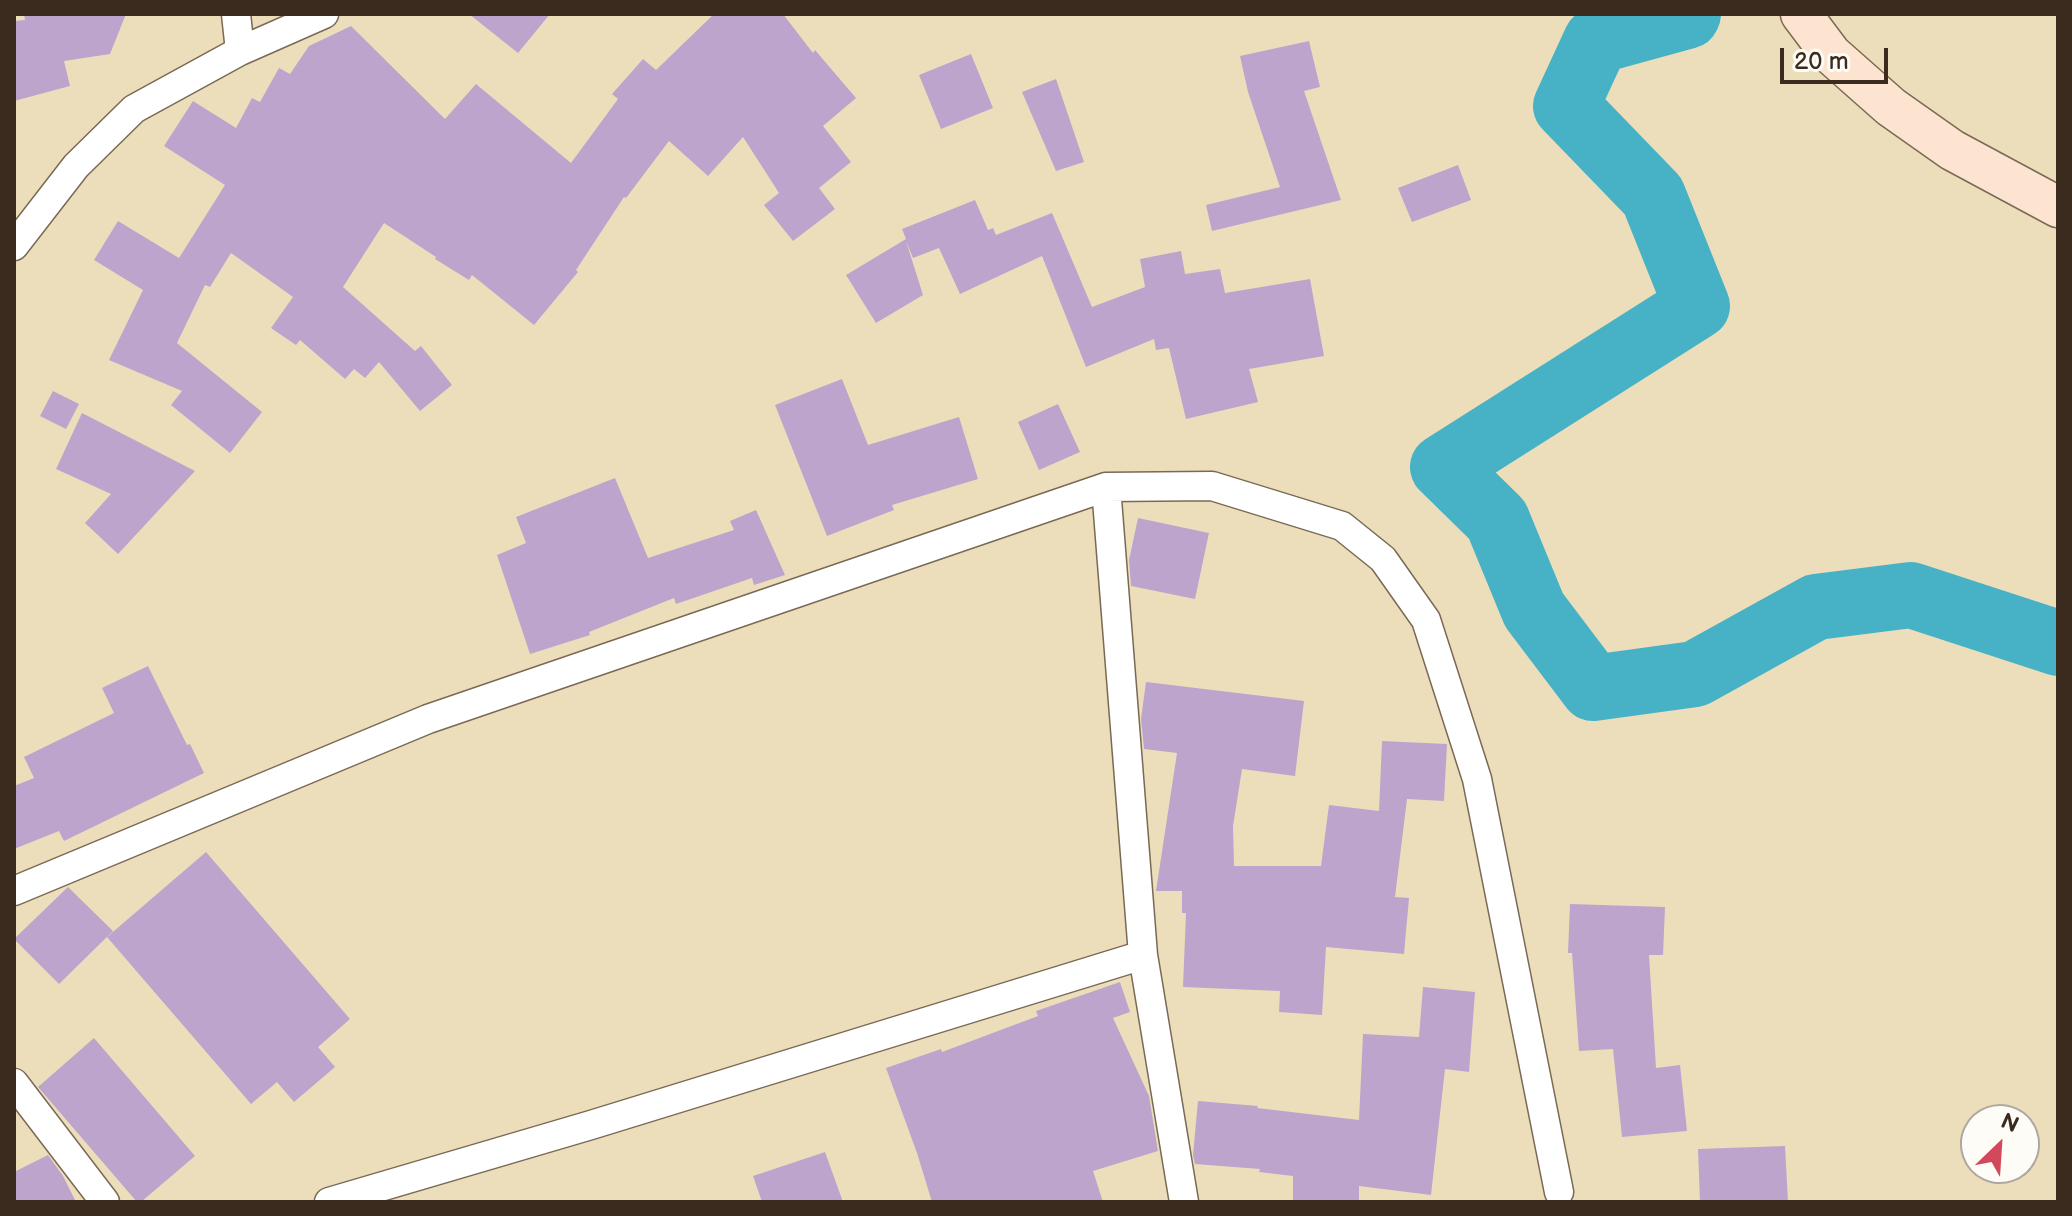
<!DOCTYPE html>
<html>
<head>
<meta charset="utf-8">
<style>
  body { margin:0 }
  #map { position:relative; width:2072px; height:1216px; overflow:hidden; background:#eddebb; font-family:"Balsamiq Sans",sans-serif }
  canvas { display:block }
  .frame { position:absolute; inset:0; border:16px solid #3b2a1e; pointer-events:none }
  .north { position:absolute; left:1960px; top:1104px; width:80px; height:80px; box-sizing:border-box; background:#fdfcf7; border:2px solid #afa8a0; border-radius:50%; rotate:25deg; font-size:22px; font-weight:700; line-height:32px; text-align:center; color:#3b2a1e }
  .north::after { content:''; display:block; margin:auto; width:28px; height:36px; background:#d1495b; clip-path:polygon(50% 0,100% 100%,50% 72%,0 100%) }
  .scale { position:absolute; left:1780px; top:48px; width:108px; height:36px; box-sizing:border-box; border:4px solid #3b2a1e; border-top:0; padding-left:10px; font-size:24px; line-height:28px; white-space:nowrap; color:#3b2a1e; -webkit-text-stroke:6px #fdfcf7; paint-order:stroke }
</style>
</head>
<body>
<div id="map">
<canvas width="2072" height="1216"></canvas>
<div class="frame"></div>
<div class="north">N</div>
<div class="scale">20 m</div>
</div>
<script>
const context = document.querySelector('canvas').getContext('2d');
context.lineJoin = 'round';
function strokePath(path, color, width, dash) { context.strokeStyle = color; context.lineWidth = width; context.lineCap = dash ? 'butt' : 'round'; context.setLineDash(dash || []); context.stroke(path); }
function fill(path, color) { context.fillStyle = color; context.fill(path, 'evenodd'); }
strokePath(new Path2D(`
  M1688 14 1687 16 1596 41 1566 106 1653 196 1697 306 1443 467 1497 520 1534 610 1593 688 1695 674 1816 607 1911 595 2058 643`), '#47b2c5', 66);
fill(new Path2D(`
  M24 14H126L110 54 64 61 70 86 14 101V21L25 20Z
  M469 14H550L518 53Z
  M714 14H783L813 53 815 50 856 98 823 126 851 162 819 188 835 209 793 241 764 205 779 193 743 137 708 176 669 141 626 198 624 197 576 270 578 272 534 325 472 275 469 280 435 259 436 257 384 223 343 287 415 351 421 346 452 385 420 411 379 362 365 378 354 369 345 379 300 340 296 345 271 328 293 297 231 253 210 287 205 285 177 343 262 412 230 453 171 405 182 391 109 360 143 290 94 260 118 221 179 258 225 185 164 146 193 101 236 128 252 98 260 102 279 68 290 74 309 46 351 26 445 119 476 84 571 163 618 99 612 94 643 59 656 70Z
  M1309 41 1320 87 1304 91 1341 200 1212 231 1206 205 1280 187 1248 92 1240 56Z
  M971 54 993 108 941 129 919 75Z
  M1056 79 1084 162 1056 171 1022 92Z
  M1458 165 1471 200 1412 222 1398 188Z
  M975 200 988 230 993 228 996 235 1052 213 1092 307 1145 287 1140 259 1181 251 1185 274 1220 269 1225 293 1310 279 1324 356 1249 369 1258 402 1186 419 1169 348 1156 350 1154 339 1086 367 1042 256 960 294 939 248 913 258 906 241 923 295 876 323 846 275 906 239 902 229Z
  M842 379 868 445 959 417 978 479 892 505 894 510 827 536 775 405Z
  M53 391 79 404 66 429 40 416Z
  M1058 404 1080 452 1039 470 1018 422Z
  M82 413 195 471 118 554 85 523 111 494 56 469Z
  M615 478 648 558 734 530 730 521 756 510 785 575 754 585 752 578 676 604 674 598 589 632 590 635 530 654 497 555 526 543 516 517Z
  M1138 518 1209 533 1195 599 1131 586 1129 560Z
  M148 666 187 745 190 744 204 773 64 841 59 831 14 849V786L34 778 24 757 114 713 102 688Z
  M1146 682 1304 701 1295 776 1242 769 1233 826 1234 866H1321L1329 805 1379 811 1382 741 1447 744 1444 801 1407 799 1395 897 1409 898 1404 954 1326 947 1322 1015 1279 1012 1280 991 1183 987 1186 913H1182V891H1156L1177 753 1144 749 1141 719Z
  M206 852 350 1019 318 1047 335 1067 294 1102 277 1082 251 1104 107 937Z
  M68 887 113 931 59 984 14 939Z
  M1570 904 1665 907 1663 955H1649L1656 1068 1680 1065 1687 1131 1622 1137 1613 1049 1579 1051 1572 953H1568Z
  M1120 982 1130 1012 1113 1018 1149 1096 1158 1151 1093 1171 1103 1202H932L917 1153 886 1068 941 1049 942 1052 1038 1016 1036 1011Z
  M1423 987 1475 992 1469 1072 1445 1069 1431 1195 1359 1186V1202H1293V1176L1259 1172 1260 1169 1195 1164 1193 1155 1198 1101 1258 1106 1257 1108 1359 1120 1363 1034 1419 1037Z
  M94 1038 195 1156 141 1202H137L38 1087Z
  M1785 1146 1788 1202H1700L1698 1149Z
  M825 1152 843 1202H762L753 1176Z
  M48 1155 63 1176 76 1202H14V1172Z`), '#bca4cd');
const street = new Path2D(`
  M236 14 240 51
  M14 246 76 166 134 109 240 51 324 14
  M1106 487 1143 955 1184 1202
  M14 891 428 719 1106 487 1212 486 1342 526 1383 559 1426 620 1477 779 1559 1192
  M14 1083 105 1202
  M329 1202 591 1125 1143 955`);
const secondary = new Path2D(`
  M1801 14 1831 54 1891 107 1952 150 2058 207`);
strokePath(street, '#796955', 31);
strokePath(secondary, '#796955', 43);
strokePath(street, '#fff', 28);
strokePath(secondary, '#fde4d0', 40);
</script>
</body>
</html>
